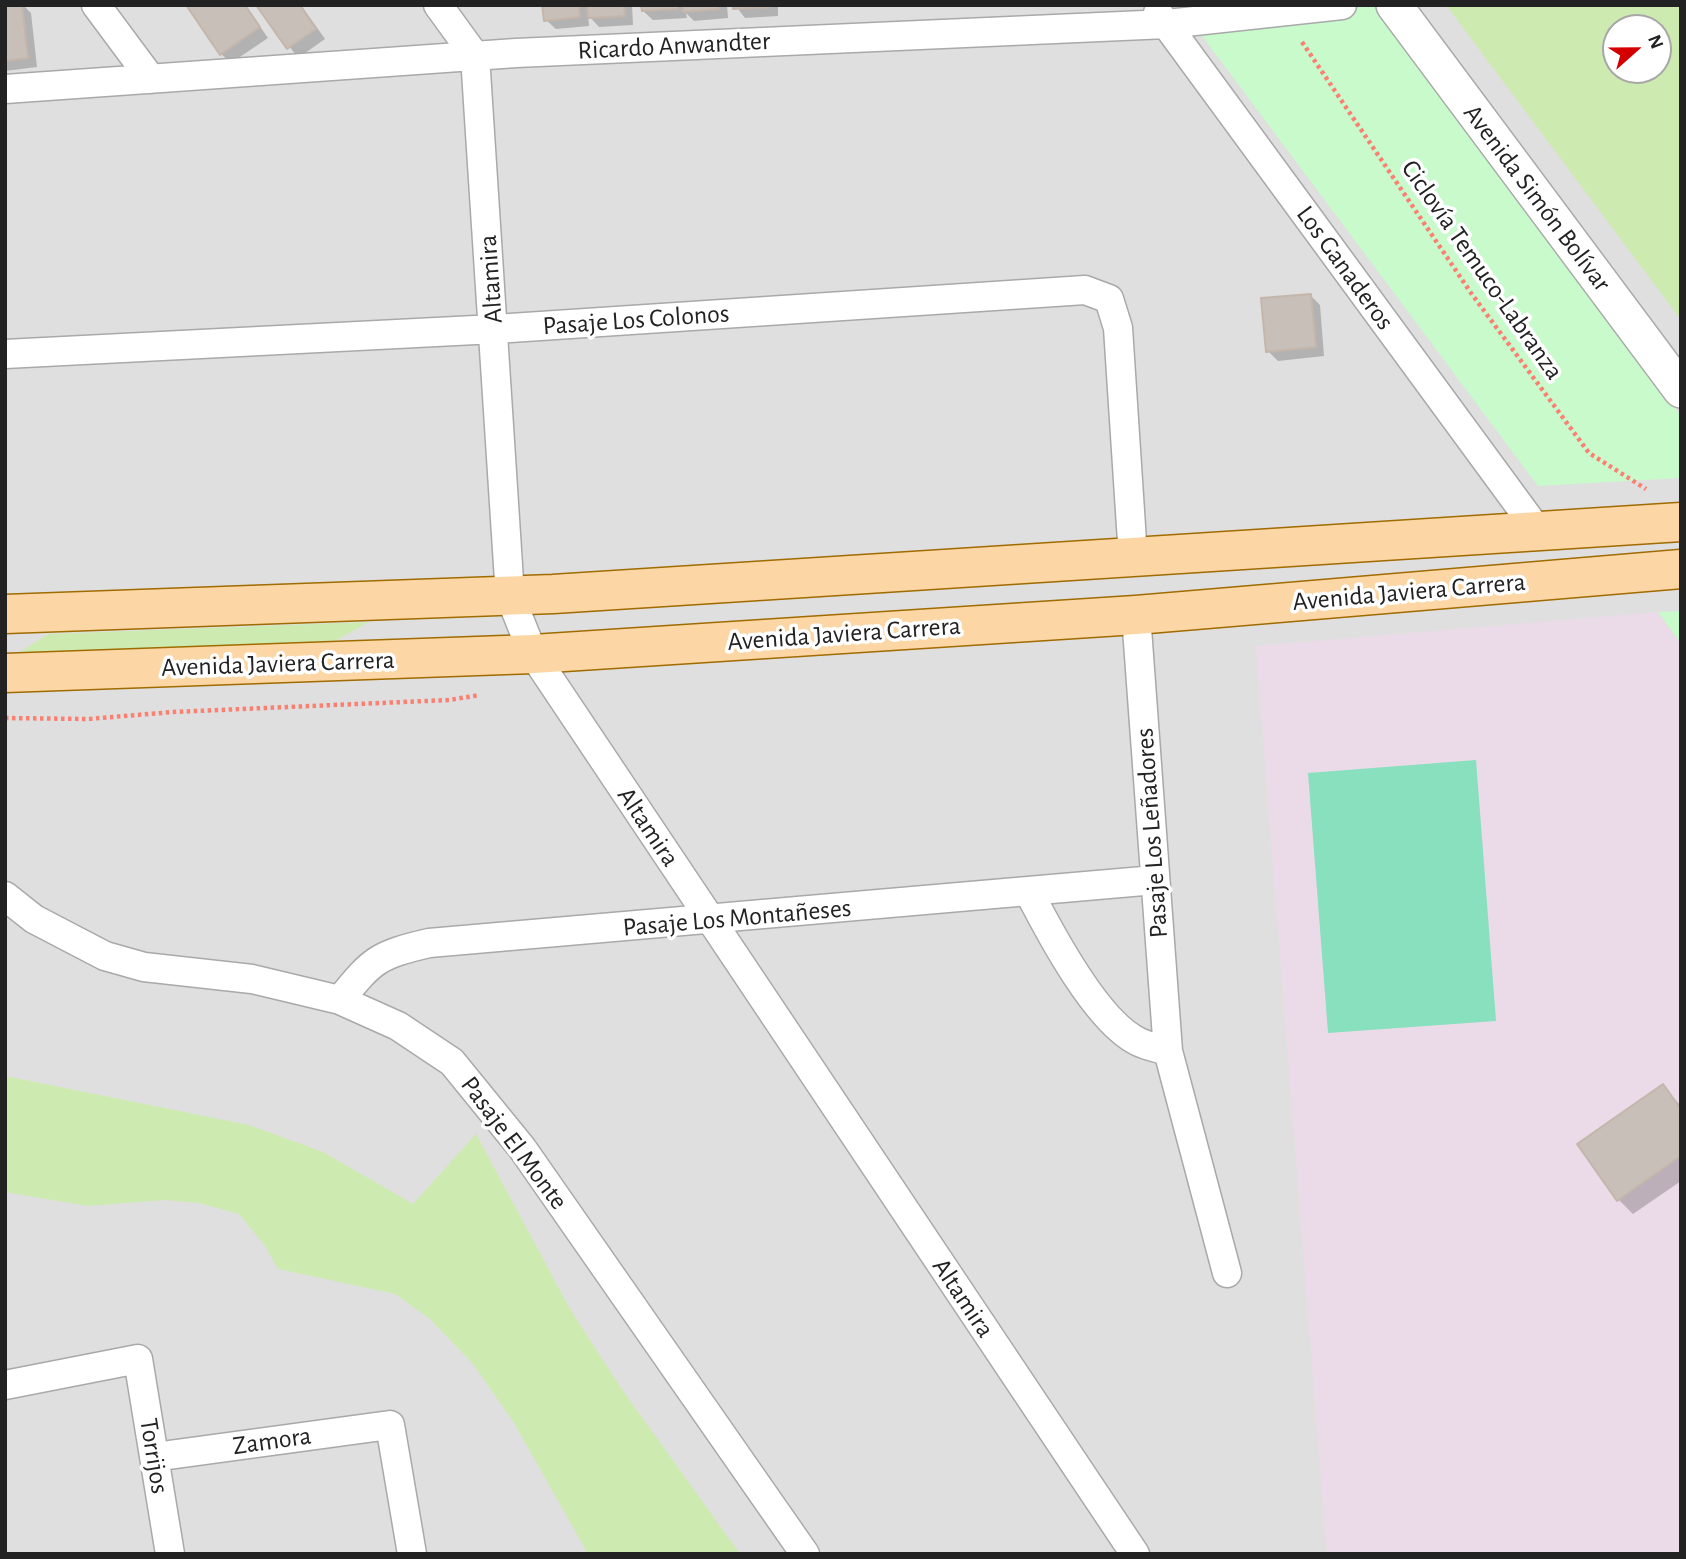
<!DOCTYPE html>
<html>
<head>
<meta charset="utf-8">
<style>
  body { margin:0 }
  #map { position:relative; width:1686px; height:1559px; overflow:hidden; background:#f2efe9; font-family:"Alegreya Sans",sans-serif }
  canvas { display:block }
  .frame { position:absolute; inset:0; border:7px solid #222; pointer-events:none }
  .north { position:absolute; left:1602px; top:14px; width:70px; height:70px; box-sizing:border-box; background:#fff; border:2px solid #a7a7a7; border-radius:50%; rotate:69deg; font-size:19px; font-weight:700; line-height:28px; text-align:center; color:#222 }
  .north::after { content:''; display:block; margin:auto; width:24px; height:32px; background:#d40000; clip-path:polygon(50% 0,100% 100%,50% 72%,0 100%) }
</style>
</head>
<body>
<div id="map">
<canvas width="1686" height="1559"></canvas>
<div class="frame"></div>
<div class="north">N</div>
</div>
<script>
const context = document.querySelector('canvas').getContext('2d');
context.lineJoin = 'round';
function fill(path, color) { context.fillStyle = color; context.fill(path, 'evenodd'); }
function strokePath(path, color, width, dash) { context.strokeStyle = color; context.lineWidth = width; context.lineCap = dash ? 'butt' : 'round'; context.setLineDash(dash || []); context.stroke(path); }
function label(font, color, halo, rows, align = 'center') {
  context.font = font + ' "Alegreya Sans",sans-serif'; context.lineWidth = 7; context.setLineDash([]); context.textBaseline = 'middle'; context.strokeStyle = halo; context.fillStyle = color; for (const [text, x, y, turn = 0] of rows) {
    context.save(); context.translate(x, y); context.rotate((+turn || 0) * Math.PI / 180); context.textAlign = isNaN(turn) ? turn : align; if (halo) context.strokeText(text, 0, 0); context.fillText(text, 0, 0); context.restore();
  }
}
fill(new Path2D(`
  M5 5H1681V1554H5ZM1616 28H1658V70H1616Z`), '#e0dfdf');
fill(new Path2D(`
  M1658 612 1681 644V1554H1327L1256 646Z`), '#ebdbe8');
fill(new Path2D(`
  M1446 5H1681V320ZM1616 28H1658V70H1616Z
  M369 622 330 644 11 658 48 634Z
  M5 1076 249 1125 323 1152 413 1204 476 1134 570 1309 621 1388 740 1554H588L514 1423 473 1364 430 1319 395 1294 278 1269 265 1246 239 1214 199 1203 165 1200 88 1206 5 1192Z`), '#cdebb0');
fill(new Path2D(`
  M1179 5H1373L1681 416V478L1538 486Z
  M1681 611V644L1658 612Z`), '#c8facc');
fill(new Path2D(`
  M1476 760 1496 1021 1328 1033 1308 773Z`), '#88e0be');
fill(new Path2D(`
  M5 5H23L31 13 37 67 5 71Z
  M245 5 268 38 231 63 221 54Z
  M259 5H301L325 39 298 58Z
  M544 5H632L633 25 599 27 588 15 589 26 556 29 546 20Z
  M643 5H727L728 18 694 21 686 13 687 18 653 20 643 11Z
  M735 5H778V16L745 18Z
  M1310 295 1320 305 1324 356 1278 361 1268 351Z
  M1662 1086 1681 1106V1181L1633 1214 1619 1200Z`), '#0003');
const building = new Path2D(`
  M5 5H22L28 58 5 61Z
  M186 5H245L260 27 220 55Z
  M256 5H300L316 29 287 49Z
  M542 5H579L580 17 544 21Z
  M587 5H624L625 16 588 18Z
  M641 5H678V9L642 11Z
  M682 5H719V9L683 12Z
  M733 5H769V7L733 9Z
  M1311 294 1316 347 1266 352 1261 298Z
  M1663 1084 1681 1109V1156L1617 1201 1577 1144Z`);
fill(building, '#c7bfb8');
strokePath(building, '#c4b6ab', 2);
const minor = new Path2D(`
  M96 5 151 79
  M438 5 475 56 510 596 533 654 1135 1554
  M1158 13 1538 531
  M5 89 516 53 1167 24 1342 5
  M5 354 495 329 1085 290 1109 299 1118 328 1133 557
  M1136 615 1168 1051 1227 1273
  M1029 892C1050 933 1096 1020 1137 1041 1146 1046 1158 1048 1168 1051
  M5 896 34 919 105 956 144 967 252 979 340 1000 398 1026 452 1062 522 1148 805 1554
  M340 1000C373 959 378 955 429 943L1155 880
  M5 1385 138 1359 170 1554
  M154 1457 390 1425 412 1554`);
const tertiary = new Path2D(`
  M1394 5 1681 390`);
const primary = new Path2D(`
  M5 614 553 594 1681 522
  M5 673 533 654 1136 615 1681 569`);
strokePath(minor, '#a9a9a9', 31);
strokePath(tertiary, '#a9a9a9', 38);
strokePath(primary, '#a06b00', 41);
strokePath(new Path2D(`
  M1302 42 1471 293 1589 453 1646 489
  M5 718 88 719 173 712 449 700 480 695`), '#fa8072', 4.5, [3.5, 3.5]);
strokePath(minor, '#fff', 28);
strokePath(tertiary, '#fff', 35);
strokePath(primary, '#fcd6a4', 38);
label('26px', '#222', '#fff', [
  ["Ricardo Anwandter",674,46,-3],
  ["Avenida Simón Bolívar",1537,198,53],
  ["Los Ganaderos",1345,268,54],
  ["Ciclovía Temuco-Labranza",1482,270,55],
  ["Altamira",491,279,-94],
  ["Pasaje Los Colonos",636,320,-4],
  ["Avenida Javiera Carrera",1409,592,-5],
  ["Avenida Javiera Carrera",844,634,-4],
  ["Avenida Javiera Carrera",278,664,-2],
  ["Altamira",648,827,56],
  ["Pasaje Los Leñadores",1152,833,-94],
  ["Pasaje Los Montañeses",737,918,-5],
  ["Pasaje El Monte",514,1143,53],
  ["Altamira",963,1298,56],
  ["Zamora",272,1441,-8],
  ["Torrijos",154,1456,81]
]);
</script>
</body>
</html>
